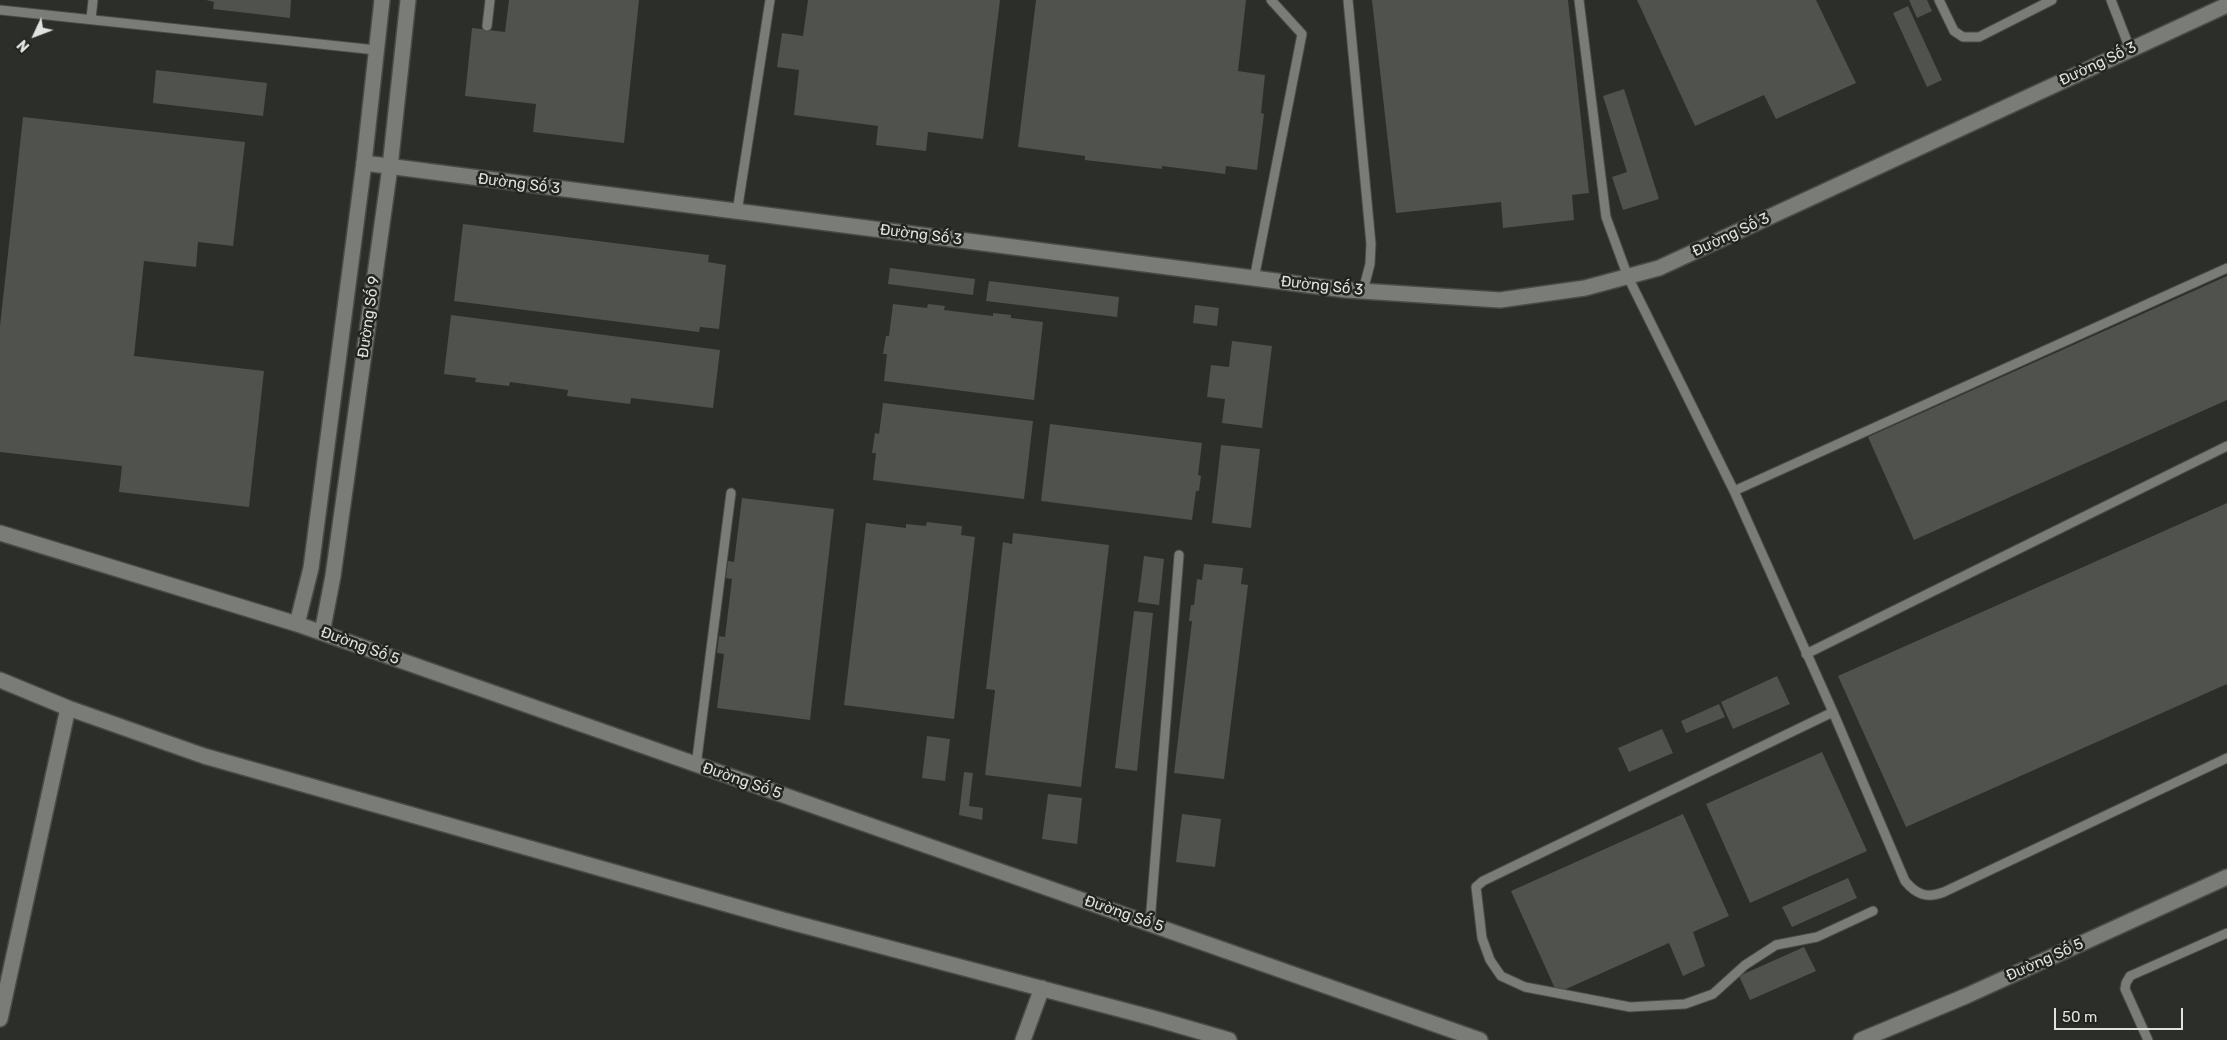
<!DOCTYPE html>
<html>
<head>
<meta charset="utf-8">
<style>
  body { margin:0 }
  #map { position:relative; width:2227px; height:1040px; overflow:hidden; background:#2c2e2a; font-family:Rubik,sans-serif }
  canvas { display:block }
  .north { position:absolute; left:10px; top:10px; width:50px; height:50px; -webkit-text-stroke:4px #222420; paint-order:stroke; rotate:227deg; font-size:14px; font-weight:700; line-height:20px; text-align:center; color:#e1e3e0 }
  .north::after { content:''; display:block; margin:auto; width:18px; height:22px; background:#e1e3e0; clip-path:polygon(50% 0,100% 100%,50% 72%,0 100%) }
  .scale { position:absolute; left:2054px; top:1008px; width:129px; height:22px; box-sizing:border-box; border:2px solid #e1e3e0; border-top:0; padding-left:6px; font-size:15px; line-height:18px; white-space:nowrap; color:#e1e3e0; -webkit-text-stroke:4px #222420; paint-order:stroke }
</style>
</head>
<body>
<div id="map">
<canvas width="2227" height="1040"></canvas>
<div class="north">N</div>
<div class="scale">50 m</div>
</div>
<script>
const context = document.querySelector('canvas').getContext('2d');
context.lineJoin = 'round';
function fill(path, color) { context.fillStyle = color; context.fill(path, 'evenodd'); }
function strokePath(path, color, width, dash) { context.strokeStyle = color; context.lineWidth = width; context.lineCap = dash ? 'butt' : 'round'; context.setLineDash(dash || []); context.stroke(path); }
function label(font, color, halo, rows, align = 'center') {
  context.font = font + ' Rubik,sans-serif'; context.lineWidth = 5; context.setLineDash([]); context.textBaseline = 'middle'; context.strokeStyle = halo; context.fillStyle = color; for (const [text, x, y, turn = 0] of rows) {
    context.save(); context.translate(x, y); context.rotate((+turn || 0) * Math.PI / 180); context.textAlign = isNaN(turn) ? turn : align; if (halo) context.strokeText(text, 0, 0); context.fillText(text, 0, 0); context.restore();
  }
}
fill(new Path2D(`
  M206 0H291L290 18 213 9 214 2Z
  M509 0H639L624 143 533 132 536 104 465 96 472 28 505 32Z
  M808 0H1000L983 139 928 132 926 151 876 145 878 126 794 115 799 70 777 67 782 33 803 36Z
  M1036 0H1246L1238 71 1265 75 1261 113 1264 114 1257 170 1226 166 1225 174 1162 166V169L1085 160V156L1018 147Z
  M1372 0H1568L1589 193 1572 195 1574 220 1503 228 1501 202 1396 213Z
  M1637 0H1816L1856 83 1776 119 1764 95 1695 126Z
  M1909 0H1927L1932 11 1917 18Z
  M1908 6 1942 80 1927 87 1893 13Z
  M156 70 267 83 263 116 153 103Z
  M1624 89 1659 199 1623 210 1612 177 1627 172 1603 96Z
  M23 117 245 142 233 246 198 242 196 267 144 261 134 356 264 371 249 507 119 492 122 466 0 452V326Z
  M463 224 709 255 708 262 726 265 719 329 700 327 699 332 454 301Z
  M890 268 975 279 973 295 888 284Z
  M2227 276V400L1914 540 1868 437Z
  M989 281 1119 297 1117 317 986 301Z
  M893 304 927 308 928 304 945 306 944 310 993 316V313L1011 315V318L1043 322 1034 400 884 381 887 354H883L886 336H889Z
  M1195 305 1219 308 1217 326 1193 323Z
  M451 315 720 350 713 408 631 398 630 404 567 396 568 390 510 382 509 386 475 382 476 378 444 374Z
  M1232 341 1272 346 1262 428 1222 423 1225 399 1207 397 1211 365 1229 367Z
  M883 403 1033 421 1024 499 873 480 876 453H872L875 433 879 434Z
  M1050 424 1202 443 1198 475 1201 476 1199 491H1196L1192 520 1041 501Z
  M1221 445 1260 449 1251 528 1212 523Z
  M742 498 834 509 810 720 717 708 724 654 717 653 719 636 725 637 732 579 726 578 728 561 734 562Z
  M2227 503V684L1906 827 1838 676Z
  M927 522 962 526 961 535 975 537 954 719 844 705 866 523 906 528V524L926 526Z
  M1013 533 1109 545 1081 787 985 775 995 690 986 689 1003 542 1012 544Z
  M1144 556 1164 559 1159 605 1138 602Z
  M1204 564 1243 568 1241 584 1248 585 1224 779 1174 773 1192 621H1189L1191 605H1194L1197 579 1202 580Z
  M1134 611 1153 613 1137 771 1115 768Z
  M1777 676 1790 704 1733 729 1721 702Z
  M1719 704 1725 717 1686 733 1681 721Z
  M1662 729 1673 753 1629 772 1618 748Z
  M927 736 950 739 945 781 922 778Z
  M1822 752 1867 851 1750 903 1706 804Z
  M964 772 973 773 969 806 983 808 982 820 959 815Z
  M1048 794 1082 798 1077 844 1042 839Z
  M1182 814 1221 819 1215 867 1176 862Z
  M1683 814 1729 916 1693 932 1705 966 1683 976 1669 943 1557 993 1511 891Z
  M1848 878 1857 898 1792 927 1782 907Z
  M1804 947 1816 971 1750 1000 1739 976Z`), '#4f524d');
const lane = new Path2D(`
  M1348 0 1371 244 1370 264 1363 291
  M1579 0 1606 217 1628 277 1734 491 1833 712 1905 881C1916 894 1926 899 1944 892L2227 758
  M1939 0 1954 31 1963 37H1979L2052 0
  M2111 0 2130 49
  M0 10 376 50
  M91 19 93 0
  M487 26 490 0
  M737 212 770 0
  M1254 279 1302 34 1271 0
  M1734 491 2227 268
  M1806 654 2227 446
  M1833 712 1483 881 1476 887 1482 938 1490 960 1501 976 1525 987 1630 1007 1685 1004 1713 994 1745 965 1776 945 1817 937 1873 911
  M696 766 731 493
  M1150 923 1179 555
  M2148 1040 2125 989 2126 983 2130 976 2227 933`);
const street = new Path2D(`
  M364 163 1346 290 1500 300 1585 288 1659 268 2227 5
  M0 680 68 708 204 756 783 920 1153 1018 1229 1040
  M0 1019 68 708
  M1023 1040 1042 988`);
const secondary = new Path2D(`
  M0 533 297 624 1480 1040
  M297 624 311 568 364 163 382 0
  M322 633 333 576 390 167 408 0
  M1861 1040 1966 996 2227 877`);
strokePath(lane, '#494b48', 11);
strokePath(street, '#494b48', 18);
strokePath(secondary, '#494b48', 18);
strokePath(lane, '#797c77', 9);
strokePath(street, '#797c77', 15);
strokePath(secondary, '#797c77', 15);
label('15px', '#e1e3e0', '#222420', [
  ["Đường Số 3",2098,64,-25],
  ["Đường Số 3",519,184,7],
  ["Đường Số 3",921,235,7],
  ["Đường Số 3",1731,235,-25],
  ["Đường Số 3",1322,286,6],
  ["Đường Số 9",369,317,-82],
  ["Đường Số 5",360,646,20],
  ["Đường Số 5",742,781,19],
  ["Đường Số 5",1124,914,19],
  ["Đường Số 5",2045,960,-24]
]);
</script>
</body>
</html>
